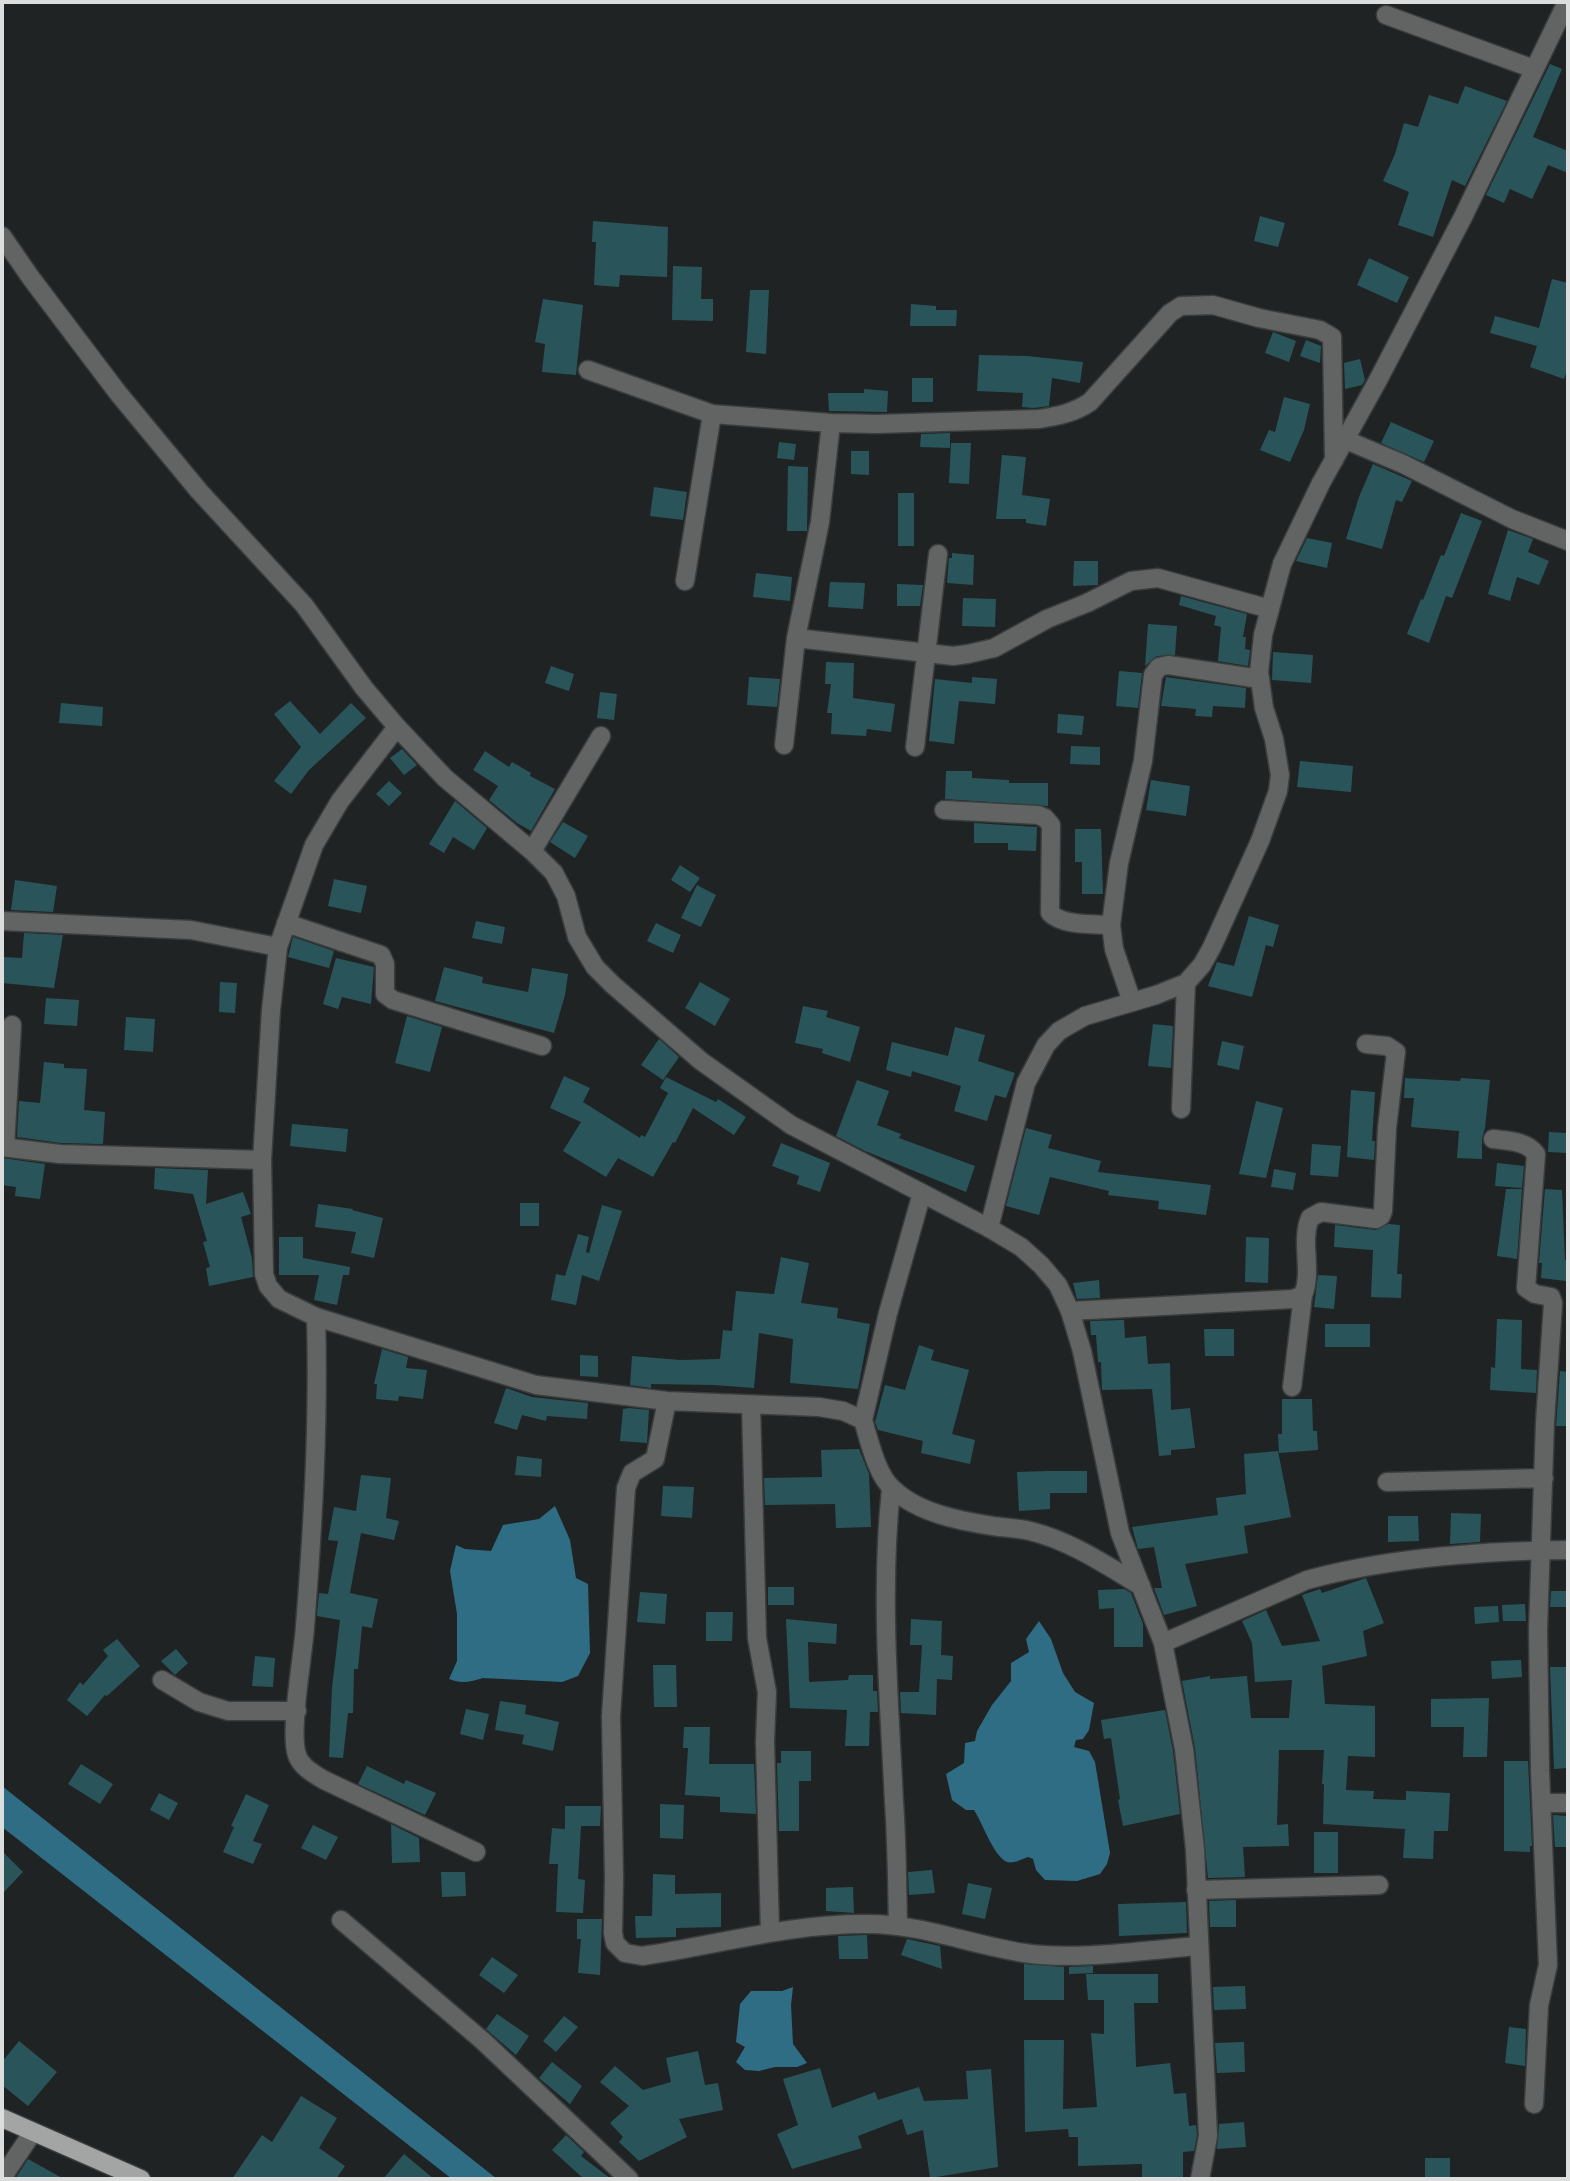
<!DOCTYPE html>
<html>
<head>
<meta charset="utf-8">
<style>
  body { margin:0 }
  #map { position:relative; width:1570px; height:2181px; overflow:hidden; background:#202323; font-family:"Nunito Sans",sans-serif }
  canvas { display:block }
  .frame { position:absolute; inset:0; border:4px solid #dcdede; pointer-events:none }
</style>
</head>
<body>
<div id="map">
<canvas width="1570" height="2181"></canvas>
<div class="frame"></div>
</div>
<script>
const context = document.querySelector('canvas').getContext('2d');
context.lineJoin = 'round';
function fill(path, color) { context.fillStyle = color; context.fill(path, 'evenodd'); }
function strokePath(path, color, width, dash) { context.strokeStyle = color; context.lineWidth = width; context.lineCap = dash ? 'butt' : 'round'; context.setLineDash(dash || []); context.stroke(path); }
fill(new Path2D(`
  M555 1506 570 1540 576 1578 588 1584 590 1653 578 1676 562 1682 483 1678C471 1682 461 1684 449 1679L457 1661V1614L450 1571 456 1545 465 1549 491 1551 503 1525 539 1519Z
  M1039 1621 1051 1639 1063 1673 1075 1692 1094 1703 1089 1730 1083 1739 1076 1740 1074 1747 1089 1751 1095 1762 1110 1853 1107 1864 1100 1874 1077 1881 1045 1880 1036 1870 1033 1859 1028 1857C1022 1859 1014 1864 1007 1862 994 1857 982 1822 974 1810H966L952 1800 946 1774 964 1763 965 1743 975 1741 977 1731 992 1705 1011 1681V1663L1029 1652 1026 1639Z
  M2 1786 497 2179H452L2 1827Z
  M793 1987 791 2005 793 2044 807 2063 797 2067H775L759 2071 745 2070 736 2062 745 2047 736 2042 740 2004 751 1991H782Z`), '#2f6d85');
fill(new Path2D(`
  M1550 64 1562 69 1533 137 1568 151V173L1548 165 1532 199 1510 189 1504 203 1486 195Z
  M1465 86 1507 101 1465 186 1452 180 1433 237 1398 225 1409 192 1383 181 1395 154 1404 123 1418 127 1429 95 1458 104Z
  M1260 216 1285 223 1278 247 1254 241Z
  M593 221 668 227 667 277 620 275 619 287 594 285 596 242H592Z
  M1369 258 1409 277 1397 303 1357 285Z
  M673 266 702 267 701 299H713V321L672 320Z
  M1552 279 1568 283V367L1564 379 1530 367 1537 346 1490 333 1495 316 1539 328Z
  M750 290H769L766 354 746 352Z
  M543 299 583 305 576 375 542 372 545 344 535 342Z
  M911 304 936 306V310H957L956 326H910Z
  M1273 332 1296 341 1289 362 1265 353Z
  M1306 340 1321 346 1320 363 1300 356Z
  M979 355 1027 356 1083 362 1080 383 1052 378 1049 406 1034 408 1022 407 1023 393 977 391Z
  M1360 359 1365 380 1362 385 1345 389 1344 363Z
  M912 378H933V402H912Z
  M864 389 888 391 887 412 829 411 828 393H864Z
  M1284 397 1310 404 1304 430 1290 462 1260 450 1269 430 1275 432Z
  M1391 422 1434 441 1424 462 1381 443Z
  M950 433V448L920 447 921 434Z
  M779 442 796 444 794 460 777 458Z
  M951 443H971L969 484 949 483Z
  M851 451H869V475L851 474Z
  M1002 455 1026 457 1022 495 1050 499 1046 526 1026 523V519H996Z
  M1373 464 1412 481 1402 502 1396 500 1382 549 1346 539 1359 497Z
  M788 466 808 467 807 531H787Z
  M654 487 687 492 683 520 650 516Z
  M898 493H914V546H898Z
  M1461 513 1482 521 1452 598 1446 596 1429 643 1407 634 1421 599 1423 600 1441 555 1444 556Z
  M1508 530 1533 539 1528 552 1549 561 1539 585 1517 577 1510 601 1488 594Z
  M1307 538 1332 543 1327 568 1296 561Z
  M952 553 974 555 973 585 947 583 949 558H952Z
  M1074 561H1098V585L1073 586Z
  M756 573 792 577 790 601 753 597Z
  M830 582 865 583 863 609 828 607Z
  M897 584 923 585 920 606H897Z
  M1181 596 1247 614 1243 637H1246L1245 649 1250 650 1248 666 1218 661 1221 627 1214 625 1216 616 1179 605Z
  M963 598 996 599 995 627 962 626Z
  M1148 624 1177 626 1175 655 1157 656 1145 666Z
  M1273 652 1313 655 1311 683 1272 680Z
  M826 662 854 663 853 698 895 704 891 732 867 729 866 736 831 734 832 713H827L831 684H825Z
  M551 666 574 674 569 691 545 683Z
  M1119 671 1142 673 1138 708 1116 706Z
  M749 677 780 679 777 707 747 705Z
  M972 677 997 679 995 704 959 701 954 744 929 741 935 679 972 683Z
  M1166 677 1246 688 1245 708 1213 706 1212 717 1195 716 1196 709 1161 706Z
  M600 692 617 694 614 720 597 718Z
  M290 701 320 734 351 703 366 718 309 770 291 794 274 781 301 747 274 714Z
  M61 703 103 707 102 726 59 723Z
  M1058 714 1084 716 1082 735 1057 733Z
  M1071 746 1100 747V765L1070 764Z
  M402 749 417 765 404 775 390 758Z
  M485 751 509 767 512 762 531 773 530 776 555 789 531 831 517 823 489 800 498 786 473 770Z
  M1300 761 1353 766 1351 792 1297 787Z
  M946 771H972V778L1009 780V783H1048V806L945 799Z
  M1151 780 1190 786 1186 816 1146 810Z
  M389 781 402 793 389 806 376 794Z
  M455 801 487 828 474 850 453 837 444 853 429 844Z
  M563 822 588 836 575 858 550 842Z
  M974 823 1037 827 1036 851 1008 850V843H974Z
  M1075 829H1101L1103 894H1082V862H1075Z
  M680 865 700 878 690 892 671 880Z
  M334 879 367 886 361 913 328 906Z
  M15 880 57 886 53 912 11 910Z
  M697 885 716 895 701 927 681 918Z
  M1249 916 1279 925 1273 947 1266 945 1252 997 1208 986 1217 962 1234 966Z
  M476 921 505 927 502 944 472 938Z
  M656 923 681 935 673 953 647 941Z
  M24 933 63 935 54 988 2 983V957L22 958Z
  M293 937 334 951 329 968 288 957Z
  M336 958 374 967 371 1004 342 997 338 1009 323 1004Z
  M444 967 483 977 482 983 528 992 532 968 568 974 565 995 554 1033 435 1001Z
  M220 982 237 983 235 1013 219 1012Z
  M700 982 730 999 715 1026 685 1008Z
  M46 998 79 1000 77 1026 44 1024Z
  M803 1006 828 1011 826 1017 860 1027 850 1062 822 1053 823 1049 795 1043Z
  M407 1016 442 1027 430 1072 395 1063Z
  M126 1017 155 1019 153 1052 124 1050Z
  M1153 1024 1173 1026 1171 1068 1148 1066Z
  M955 1027 985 1035 978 1061 1015 1073 1006 1098 995 1095 987 1121 954 1111 961 1086 912 1071 911 1077 886 1070 892 1042 948 1056Z
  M659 1039 679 1057 663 1080 641 1065Z
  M1222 1041 1244 1046 1239 1070 1217 1065Z
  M44 1062 64 1064V1068L87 1069 84 1110 105 1112 103 1144 61 1143 17 1137 19 1101 40 1103Z
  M564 1076 590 1088 583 1102 640 1138 641 1135 645 1137 668 1093 660 1088 666 1077 716 1102 718 1099 746 1117 734 1135 693 1108 675 1143 673 1142 653 1177 618 1158 606 1177 563 1151 581 1122 550 1108Z
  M1405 1078 1460 1081 1461 1078 1490 1080 1485 1128 1482 1138V1159L1457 1158 1459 1131 1411 1127 1414 1098H1404Z
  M857 1080 889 1091 877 1125 901 1134 899 1138 975 1166 966 1192 865 1151 836 1136Z
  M1351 1090 1375 1092 1372 1141H1375L1374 1160 1347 1157Z
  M1256 1101 1283 1108 1266 1178 1239 1174Z
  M292 1124 348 1129 346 1152 290 1146Z
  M1026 1128 1052 1135 1048 1148 1101 1161 1098 1172 1211 1185 1206 1215 1158 1209 1159 1201 1108 1195 1109 1191 1050 1177 1039 1215 1006 1206Z
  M1549 1132 1568 1133V1153L1548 1152Z
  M781 1143 830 1163 820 1192 797 1184 799 1176 772 1166Z
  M1312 1144 1341 1146 1338 1177 1310 1175Z
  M2 1158 45 1164 40 1199 15 1196 16 1187 2 1185Z
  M1497 1163 1524 1166 1522 1188 1495 1186Z
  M155 1168 208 1170 206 1204 243 1192 251 1214 241 1217 252 1258 253 1277 209 1286 206 1268 210 1267 203 1242 207 1241 193 1194 154 1189Z
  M1274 1169 1296 1173 1293 1190 1271 1187Z
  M1506 1189H1522L1517 1259 1497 1256Z
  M1545 1189 1562 1190 1565 1260 1568 1261 1566 1281 1541 1278 1542 1263H1539Z
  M520 1203H539V1226H520Z
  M318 1204 353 1209 352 1210 383 1218 374 1258 351 1253 356 1232 315 1227Z
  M602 1205 622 1211 599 1281 582 1275 576 1305 551 1300 556 1274 565 1276 578 1234 589 1237 586 1252 589 1253Z
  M1388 1224 1400 1225 1397 1274H1402L1401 1298 1371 1297 1373 1250 1334 1247 1335 1225 1375 1230Z
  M279 1237H303V1258L350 1267 349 1275H343L337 1305 314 1300 319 1275H279Z
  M1246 1237 1269 1238 1268 1283 1245 1282Z
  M781 1257 809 1263 801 1303 838 1308 837 1318 870 1324 858 1389 790 1383 793 1339 759 1333 754 1388 714 1385 651 1384V1388L630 1385 632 1356 680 1360 720 1359 723 1330 732 1331 736 1291 774 1294Z
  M1318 1275 1337 1276 1334 1309 1314 1307Z
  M1099 1280 1100 1298 1077 1299 1073 1283Z
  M1497 1319 1522 1320 1521 1369 1537 1370 1536 1393 1490 1390 1491 1367 1495 1368Z
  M1124 1320 1125 1338 1146 1336 1148 1364 1170 1363 1171 1410 1190 1408 1195 1448 1171 1450V1455L1159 1456 1152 1389 1102 1390 1101 1362H1098L1096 1335H1091L1090 1321Z
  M1325 1324H1370V1347H1325Z
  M1204 1329H1234V1356H1205Z
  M919 1345 934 1350 931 1360 969 1370 952 1434 975 1440 970 1464 921 1453 923 1441 878 1430 875 1422 885 1385 905 1390Z
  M382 1349 408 1357 406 1368 427 1370 423 1399 399 1396 398 1401 376 1399 377 1384H374Z
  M580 1355 598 1356V1377L580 1376Z
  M1560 1371 1568 1372V1426H1556Z
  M506 1388 532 1397 588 1403 587 1419 547 1416 546 1421 522 1415 517 1430 494 1423Z
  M1282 1399H1312L1313 1431H1317L1318 1450 1279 1453 1278 1434H1282Z
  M629 1408 649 1410 647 1443 620 1441 623 1409Z
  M859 1449 869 1474 871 1527 836 1528 835 1504 765 1505 764 1478 822 1477 821 1450Z
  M1278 1451 1291 1517 1244 1526 1248 1553 1185 1564 1197 1606 1164 1615 1154 1588H1162L1154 1547 1138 1549 1132 1527 1218 1515 1216 1498 1246 1494 1244 1454Z
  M517 1456 542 1459 541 1477 515 1475Z
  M1048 1471H1087V1493H1050V1509L1019 1511 1017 1472Z
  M361 1475 391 1478 386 1518 399 1521 394 1540 361 1533 350 1593 378 1599 372 1628 362 1626 358 1669H354L353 1713H348L343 1758 329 1757 332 1688 340 1620 317 1616 319 1593 328 1594 338 1541 328 1540 334 1507 356 1511Z
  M663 1486 694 1487 692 1518 661 1516Z
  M1451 1513 1481 1514 1480 1542 1450 1544Z
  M1388 1516H1418L1419 1541 1388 1542Z
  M1366 1578 1384 1623 1363 1631 1367 1656 1322 1666 1325 1704 1375 1706V1757L1348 1756 1346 1790 1374 1791 1373 1799 1406 1800V1791L1450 1793 1448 1831H1434L1433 1859 1403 1858 1405 1829 1323 1824 1324 1784H1322L1324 1750H1279L1277 1825 1288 1824 1289 1846 1243 1847 1245 1877 1208 1878 1195 1748 1182 1681 1210 1676V1679L1247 1676 1251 1718H1289L1292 1680 1255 1682 1252 1643 1242 1621 1266 1610 1282 1646 1320 1641 1302 1595 1320 1589 1322 1593Z
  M768 1587H794V1605H768Z
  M1124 1589 1131 1593 1143 1624V1647H1114V1608L1099 1609 1098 1590Z
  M1551 1591H1568V1607H1550Z
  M640 1592 667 1594 665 1624 637 1622Z
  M1525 1604 1526 1621H1503L1502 1605Z
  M1498 1606 1499 1622 1475 1624 1474 1607Z
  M706 1612H733L732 1641H706Z
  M786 1619 837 1624 836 1644 808 1642 809 1682 848 1680 849 1675H873V1691H877L878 1712H870L869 1746H845L847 1710 790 1708Z
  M911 1619 942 1621 941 1655 953 1656 952 1680 937 1679 936 1715 901 1713 900 1692H919L922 1645H910Z
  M117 1639 140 1666 107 1696 105 1695 87 1716 67 1700 80 1682 83 1685 108 1656 103 1650Z
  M176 1649 188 1663 175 1675 161 1661Z
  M255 1656 275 1658 273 1687 252 1686Z
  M1521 1660 1522 1677 1492 1679 1491 1661Z
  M653 1665H676L677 1707H654Z
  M1550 1667H1567L1568 1768 1554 1769Z
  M1489 1698 1487 1757H1463L1464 1727H1431V1699Z
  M500 1701 526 1705 525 1714 559 1722 553 1751 522 1744 524 1735 495 1730Z
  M466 1709 489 1714 483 1740 460 1734Z
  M1165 1710 1173 1751 1180 1814 1123 1826 1118 1800 1120 1799 1111 1738 1104 1739 1101 1720Z
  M684 1727H710L709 1764H754L756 1814 720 1812V1797L685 1795 688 1748H683Z
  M781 1751H811V1781H799V1831H779L777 1763H781Z
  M1504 1761H1528L1532 1846H1530V1852L1504 1851Z
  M81 1764 113 1784 100 1804 68 1784Z
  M367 1766 404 1784 406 1780 436 1793 425 1815 358 1784Z
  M159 1793 178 1803 169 1820 150 1810Z
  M246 1794 269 1805 253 1841 262 1844 253 1864 223 1852 234 1827 231 1826Z
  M660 1804 684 1805 683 1839 660 1838Z
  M565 1806H601L600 1826H581L578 1879 585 1880 583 1913 556 1912 558 1864H549L552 1828 565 1829Z
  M1553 1815 1568 1816V1847H1555Z
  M391 1824 419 1838 420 1862 392 1863Z
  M313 1825 338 1837 326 1860 301 1848Z
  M1314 1832H1338V1873H1314Z
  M2 1851 23 1872 2 1894Z
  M932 1870 935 1893 909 1895 908 1872Z
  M441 1872H465L466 1896 442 1897Z
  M653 1874 675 1875V1894L721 1893V1927L676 1928V1937L636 1938 635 1916H652Z
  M968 1883 992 1888 985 1919 962 1914Z
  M853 1887 854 1913 826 1911V1888Z
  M1236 1900V1927H1210L1209 1901Z
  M1186 1902 1187 1933 1119 1936 1118 1904Z
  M577 1919H602L600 1975 578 1973 581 1939H577Z
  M867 1935 868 1959H839L838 1936Z
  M907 1939 940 1946 942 1969 901 1955Z
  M492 1957 518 1975 504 1993 479 1975Z
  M1024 1964 1064 1967V2000H1024Z
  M1093 1966V1973L1069 1974V1967Z
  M1086 1974H1158V2003H1134L1136 2067 1170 2063 1174 2094 1186 2093 1189 2126 1196 2125 1197 2135 1194 2151 1183 2152V2179H1142V2164L1078 2166V2137H1069L1068 2129 1025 2132 1024 2040H1064L1063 2109 1097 2107 1091 2033 1104 2034V2000H1088Z
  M1245 1986 1246 2009 1214 2010 1213 1987Z
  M497 2014 529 2036 516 2055 486 2029Z
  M564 2016 578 2027 556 2052 543 2041Z
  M1509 2027 1526 2029 1525 2066 1505 2063Z
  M19 2041 57 2072 28 2106 2 2085V2062Z
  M1244 2042 1245 2072 1217 2073 1215 2043Z
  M698 2051 705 2085 718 2083 723 2110 679 2119 687 2137 639 2161 619 2142 623 2137 610 2123 629 2106 600 2082 615 2066 643 2090 671 2082 666 2058Z
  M552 2062 582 2086 570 2104 539 2078Z
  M820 2068 832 2108 875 2092 878 2100 919 2087 924 2101 968 2099 966 2071 991 2069 998 2167 930 2178 923 2130 907 2135 902 2119 858 2136 862 2148 792 2169 777 2134 798 2125 783 2079Z
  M301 2096 337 2118 319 2148 345 2166 336 2179H232L262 2135 272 2142Z
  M1244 2122 1246 2147 1217 2149 1219 2124Z
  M566 2135 584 2152 581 2156 611 2179H584L552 2150Z
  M404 2154 434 2179H383Z
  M1425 2158H1450V2179H1425Z
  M28 2159 64 2179H15Z`), '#29555a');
const minor = new Path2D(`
  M1386 15 1534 69
  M2 236 31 278 118 393 199 491 304 605 364 688 397 727 445 778 532 851 554 873 566 896 577 937 595 967 613 985 701 1061 791 1125 989 1228
  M588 370 712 414 831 423 877 424 1039 419C1058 416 1074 413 1090 402L1170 313 1181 306 1213 305 1259 318 1320 330 1332 337 1334 460
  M831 423 820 522 796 638 953 656 968 654 994 648 1047 619 1087 603 1131 581 1158 578 1270 609
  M1346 440 1403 464 1512 519 1568 541
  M685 581 712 414
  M784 745 796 638
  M915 747 938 554
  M944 810 1038 815 1045 818 1051 825 1050 913C1063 926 1094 924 1111 925
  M532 851 601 736
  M2 921 191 930 278 947
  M286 923 381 955 385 964V994L393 1000 542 1046
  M1132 1002 1114 949 1111 925 1119 863 1143 761 1153 675 1159 667 1168 665 1260 679
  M1181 1109 1186 983
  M1493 1139C1508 1141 1527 1141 1536 1154L1526 1288 1535 1294 1551 1297 1553 1303 1545 1422 1538 1630 1540 1771 1548 1965 1539 2005 1534 2104
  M2 1147 60 1154 262 1160 264 1274 268 1286 279 1299 316 1317 536 1385 667 1401 819 1407 843 1411 863 1420 888 1313 922 1193
  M5 1147 12 1025
  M262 1160 271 1010 278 947 314 845 340 801 397 727
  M1070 1311 1293 1299 1303 1295C1313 1271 1300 1242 1310 1218L1321 1212 1376 1219 1381 1216 1383 1211 1387 1128 1396 1052 1387 1046 1366 1044
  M316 1317C319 1421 313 1524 305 1627 303 1656 289 1732 297 1755 301 1767 314 1774 324 1780L476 1852
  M1292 1387 1303 1295
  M667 1401 655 1459 632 1473 626 1488 611 1716 614 1878 613 1933 615 1943 625 1953 642 1956C717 1945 792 1923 868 1924 921 1924 972 1945 1024 1953 1075 1961 1147 1950 1199 1946
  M751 1405 757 1638 767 1692 765 1741 770 1933
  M863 1420C869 1440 877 1476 893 1489 918 1513 960 1521 993 1526 1005 1528 1018 1528 1030 1531 1071 1541 1106 1565 1141 1586
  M1387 1482 1544 1478
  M891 1489C880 1594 889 1697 894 1802 897 1843 897 1884 898 1925
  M1163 1643 1307 1580C1390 1557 1483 1551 1568 1550
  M162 1680 199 1702 228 1711H297
  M1542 1803H1568
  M1196 1890 1379 1885
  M341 1920 483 2041 629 2179
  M2 2178 33 2132`);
const tertiary = new Path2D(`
  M1200 2179 1208 2136 1195 1849 1184 1749 1163 1643 1120 1533 1082 1351 1070 1311 1058 1285 1041 1265 1021 1247 989 1228 1026 1083 1046 1045 1059 1031 1085 1016 1156 995 1186 983 1202 965 1212 947 1260 841 1278 791 1280 775 1274 739 1264 708 1259 672 1263 635 1282 564 1321 483 1377 382 1463 217 1567 2`);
const primary = new Path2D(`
  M2 2118 141 2179`);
strokePath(minor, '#3a3d3d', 21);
strokePath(tertiary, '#3a3d3d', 21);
strokePath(primary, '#3a3d3d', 21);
strokePath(minor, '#626463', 18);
strokePath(tertiary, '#626463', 18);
strokePath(primary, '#a2a5a4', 18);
</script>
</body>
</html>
